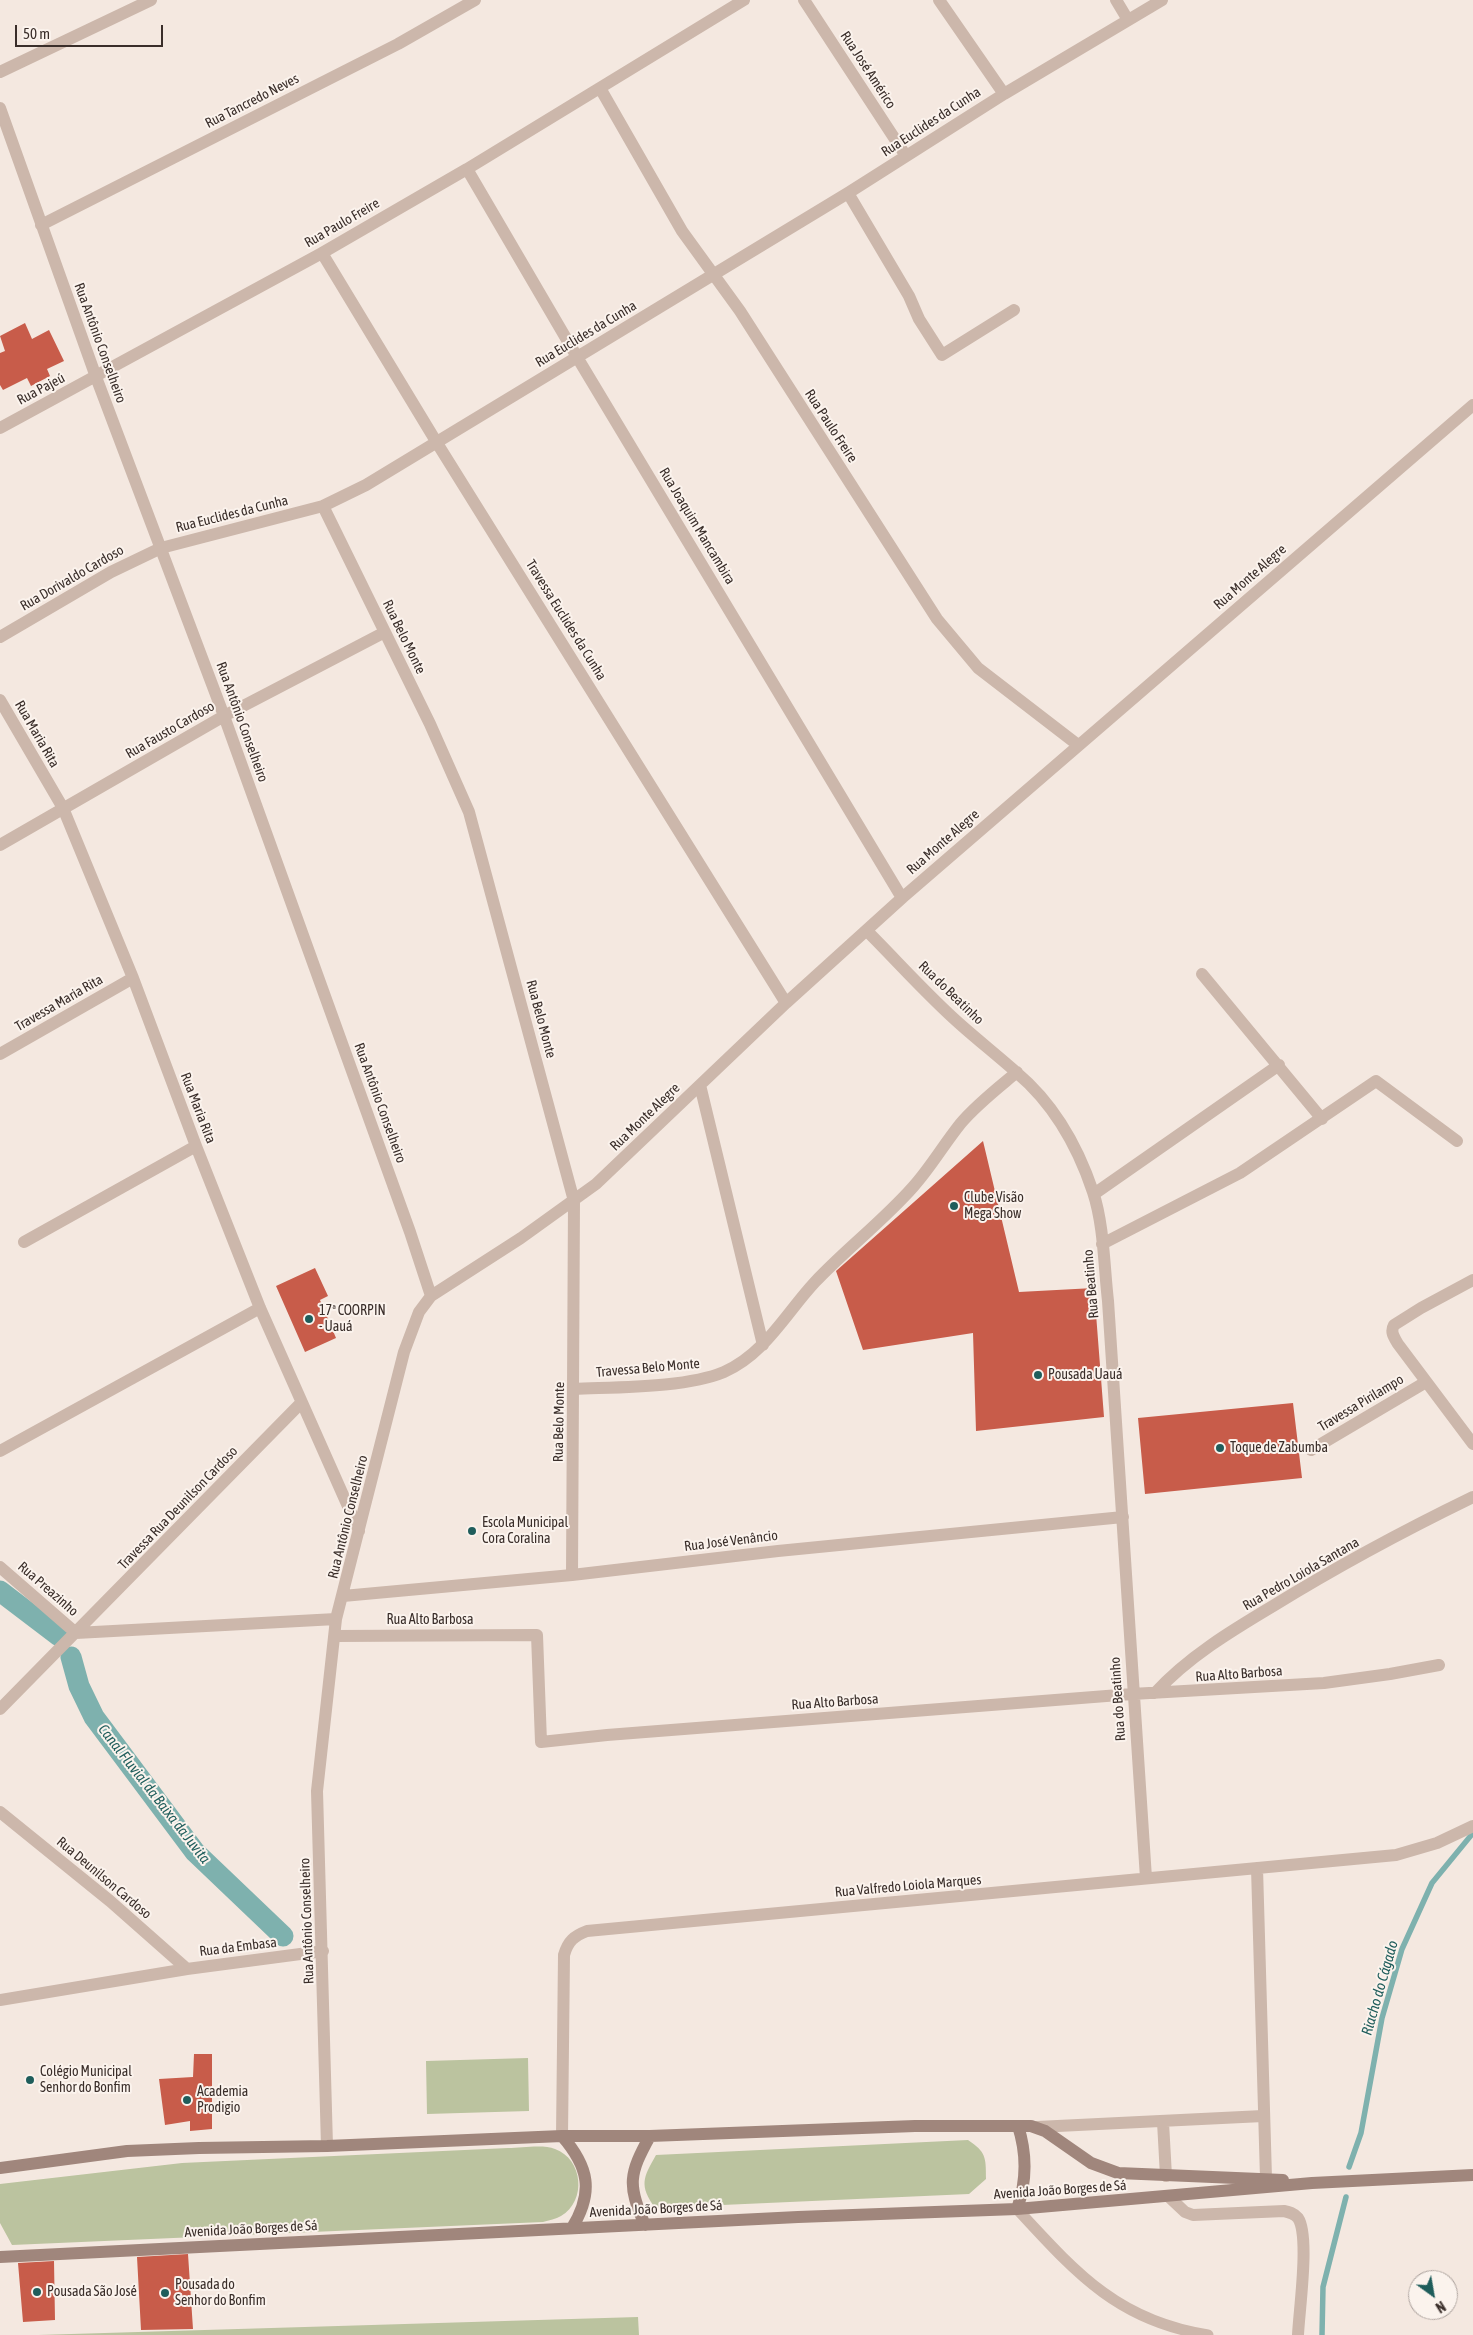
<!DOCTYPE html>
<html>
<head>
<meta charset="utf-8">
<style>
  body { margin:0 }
  #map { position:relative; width:1473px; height:2335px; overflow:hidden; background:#f4e8e0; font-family:"Asap Condensed",sans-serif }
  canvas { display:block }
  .north { position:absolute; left:1408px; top:2270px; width:50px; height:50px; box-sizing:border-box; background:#fbf3ed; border:1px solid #aea49f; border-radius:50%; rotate:148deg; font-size:14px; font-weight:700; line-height:20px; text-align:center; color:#3a2e2a }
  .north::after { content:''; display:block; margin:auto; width:18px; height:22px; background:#1f5d5b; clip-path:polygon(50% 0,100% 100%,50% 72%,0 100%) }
  .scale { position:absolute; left:15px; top:25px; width:148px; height:22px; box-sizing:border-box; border:2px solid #3a2e2a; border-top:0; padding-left:6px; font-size:15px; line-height:18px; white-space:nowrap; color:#3a2e2a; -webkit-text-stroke:4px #fbf3ed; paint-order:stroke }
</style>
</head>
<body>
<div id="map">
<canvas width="1473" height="2335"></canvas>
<div class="north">N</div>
<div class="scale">50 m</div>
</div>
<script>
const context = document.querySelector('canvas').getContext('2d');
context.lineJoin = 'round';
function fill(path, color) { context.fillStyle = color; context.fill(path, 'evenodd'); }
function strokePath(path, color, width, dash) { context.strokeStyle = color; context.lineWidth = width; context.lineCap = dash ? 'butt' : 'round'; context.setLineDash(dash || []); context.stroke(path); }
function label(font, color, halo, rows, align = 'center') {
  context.font = font + ' "Asap Condensed",sans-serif'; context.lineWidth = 4; context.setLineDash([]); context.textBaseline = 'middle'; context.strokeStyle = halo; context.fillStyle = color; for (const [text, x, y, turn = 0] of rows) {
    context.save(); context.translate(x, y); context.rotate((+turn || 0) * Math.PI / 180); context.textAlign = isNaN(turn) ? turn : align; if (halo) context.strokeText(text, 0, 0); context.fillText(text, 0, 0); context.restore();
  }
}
fill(new Path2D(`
  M528 2058 529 2111 427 2114 426 2061Z
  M968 2140C986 2152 986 2157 986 2179L969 2194 655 2208C639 2185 643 2178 656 2155Z
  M508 2148C522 2148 543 2144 555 2149 583 2159 587 2201 561 2216 556 2219 549 2220 543 2222L12 2245 0 2223V2184L182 2163Z
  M638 2317 639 2335H38Z`), '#bbc39f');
strokePath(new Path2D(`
  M1349 2167 1361 2133 1382 2018 1402 1949 1432 1883 1473 1833
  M1322 2335 1323 2287 1346 2197`), '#7eb1ae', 5.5);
strokePath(new Path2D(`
  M0 1591 59 1636
  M71 1657 79 1686 94 1717 195 1852 283 1936`), '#7eb1ae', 21);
fill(new Path2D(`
  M25 323 32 339 49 330 64 361 47 369 50 376 31 386 27 378 3 390 0 385V353L5 351 0 336Z
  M983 1141 1019 1292 1094 1288 1104 1417 976 1431 973 1333 863 1350 836 1271Z
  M315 1268 328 1296 320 1300 336 1338 305 1352 276 1286Z
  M1293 1403 1302 1478 1145 1494 1138 1418Z
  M194 2054H212V2129L190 2131V2121L165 2125 159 2079 193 2077Z
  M188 2254 193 2329 141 2330 137 2257Z
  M54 2261 55 2320 23 2322 18 2263Z`), '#c85c4a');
strokePath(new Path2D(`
  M1017 2209C1076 2273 1118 2321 1208 2335`), '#ccb7ab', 11);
strokePath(new Path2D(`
  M804 0 906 156
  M939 0 1004 94
  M1116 0 1128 20
  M0 72 151 0
  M600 88 682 231 740 311 937 619 978 668 1078 745
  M0 108 96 377 224 716 410 1232 431 1296
  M467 169 577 357 902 898
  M848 193 909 296 919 319 942 355 1014 310
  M41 225 398 44 475 0
  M322 253 437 443 786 1003
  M0 428 322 253 467 169 744 0
  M323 506 430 724 469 812 574 1201 572 1575
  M0 637 111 572 161 548 323 506 366 485 848 193 1004 94 1162 0
  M0 700 63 808 133 978 196 1146 260 1308 359 1531
  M0 845 224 716 385 632
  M867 931C898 962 928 996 961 1025 979 1041 998 1056 1016 1072 1053 1103 1078 1147 1093 1192 1104 1225 1104 1267 1108 1301L1146 1878
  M1202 974 1322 1119
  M0 1054 133 978
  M700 1085 763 1345
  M1094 1194 1279 1065
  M24 1242 196 1146
  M1102 1244 1240 1173 1376 1081 1457 1141
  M1473 1280 1421 1308 1394 1325C1390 1332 1394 1337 1398 1344L1473 1444
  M574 1389C616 1387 686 1388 724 1372 765 1354 786 1313 815 1282 846 1249 883 1221 913 1187 931 1167 944 1144 961 1123 977 1104 998 1088 1017 1072
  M1311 1450 1426 1382
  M0 1451 260 1308
  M0 1567 76 1633
  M343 1596 572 1575 778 1551 1123 1517
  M76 1633 336 1619
  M335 1636 537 1635 541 1742 607 1735 1132 1694 1324 1683 1390 1674 1439 1665
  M1155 1693C1188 1657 1231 1631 1273 1606 1338 1566 1405 1530 1473 1497
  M0 1709 301 1403
  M0 1812 110 1901 187 1969
  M1257 1868 1266 2178
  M0 2000 187 1969 323 1951
  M1163 2122 1166 2176
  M1037 2127 1263 2116
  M562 2136 564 1955C568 1941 574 1936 587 1931L1396 1855 1437 1843 1473 1826
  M327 2146 317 1791 336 1619 404 1352 419 1312 431 1296 521 1238 596 1184 786 1003 902 898 1473 405
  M1168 2196 1185 2212 1193 2215 1284 2211C1289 2212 1294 2213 1298 2218 1310 2236 1299 2311 1298 2335`), '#ccb7ab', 12);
strokePath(new Path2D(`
  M562 2136C589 2167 594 2192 572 2228
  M0 2168 127 2151 199 2148 327 2146 562 2136H650L915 2126H1031L1045 2131 1091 2163 1118 2173 1283 2180
  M1017 2209C1027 2181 1027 2154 1018 2126
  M645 2225C627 2185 629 2174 650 2136
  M0 2257 798 2217 1017 2209 1312 2183 1473 2175`), '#a0867c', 12);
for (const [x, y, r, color] of [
  [954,1206,5,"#1f5d5b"],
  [309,1319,5,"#1f5d5b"],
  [1038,1375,5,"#1f5d5b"],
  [1220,1448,5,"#1f5d5b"],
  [472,1531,5,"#1f5d5b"],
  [30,2080,5,"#1f5d5b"],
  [187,2100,5,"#1f5d5b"],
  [37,2292,5,"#1f5d5b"],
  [165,2293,5,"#1f5d5b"]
]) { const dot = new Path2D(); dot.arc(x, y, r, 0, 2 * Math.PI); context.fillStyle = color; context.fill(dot); strokePath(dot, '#fbf3ed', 2); }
label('14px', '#3a2e2a', '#fbf3ed', [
  ["Rua José Américo",868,70,57],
  ["Rua Tancredo Neves",252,101,-27],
  ["Rua Euclides da Cunha",931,122,-33],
  ["Rua Paulo Freire",342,223,-30],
  ["Rua Euclides da Cunha",586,334,-31],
  ["Rua Antônio Conselheiro",100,343,70],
  ["Rua Pajeú",41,389,-28],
  ["Rua Paulo Freire",831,426,57],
  ["Rua Euclides da Cunha",232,514,-14],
  ["Rua Joaquim Mancambira",697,526,59],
  ["Rua Monte Alegre",1250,577,-41],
  ["Rua Dorivaldo Cardoso",72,578,-30],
  ["Travessa Euclides da Cunha",566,620,58],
  ["Rua Belo Monte",404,637,64],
  ["Rua Antônio Conselheiro",242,722,70],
  ["Rua Fausto Cardoso",170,730,-30],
  ["Rua Maria Rita",37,734,60],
  ["Rua Monte Alegre",943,842,-41],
  ["Rua do Beatinho",951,993,44],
  ["Travessa Maria Rita",59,1003,-30],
  ["Rua Belo Monte",541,1019,75],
  ["Rua Antônio Conselheiro",380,1103,70],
  ["Rua Maria Rita",198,1108,69],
  ["Rua Monte Alegre",645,1117,-44],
  ["Rua Beatinho",1091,1284,-95],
  ["Travessa Belo Monte",648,1368,-5],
  ["Travessa Pirilampo",1361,1403,-31],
  ["Rua Belo Monte",559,1422,-89],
  ["Travessa Rua Deunilson Cardoso",178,1508,-46],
  ["Rua Antônio Conselheiro",348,1517,-76],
  ["Rua José Venâncio",731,1541,-7],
  ["Rua Pedro Loiola Santana",1301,1574,-30],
  ["Rua Preazinho",48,1589,41],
  ["Rua Alto Barbosa",430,1620],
  ["Rua Alto Barbosa",1239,1674,-4],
  ["Rua do Beatinho",1118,1699,-94],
  ["Rua Alto Barbosa",835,1702,-4],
  ["Rua Deunilson Cardoso",104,1878,40],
  ["Rua Valfredo Loiola Marques",908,1886,-5],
  ["Rua Antônio Conselheiro",307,1921,-92],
  ["Rua da Embasa",238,1947,-7],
  ["Avenida João Borges de Sá",1060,2190,-4],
  ["Avenida João Borges de Sá",656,2209,-3],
  ["Avenida João Borges de Sá",251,2229,-3]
]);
label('14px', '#3a2e2a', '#fbf3ed', [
  ["Clube Visão",964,1198],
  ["Mega Show",964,1214],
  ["17ª COORPIN",319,1311],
  ["- Uauá",319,1327],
  ["Pousada Uauá",1048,1375],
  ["Toque de Zabumba",1230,1448],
  ["Escola Municipal",482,1523],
  ["Cora Coralina",482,1539],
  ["Colégio Municipal",40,2072],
  ["Senhor do Bonfim",40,2088],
  ["Academia",197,2092],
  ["Prodigio",197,2108],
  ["Pousada do",175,2285],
  ["Senhor do Bonfim",175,2301],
  ["Pousada São José",47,2292]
], 'left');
label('italic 15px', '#1f5d5b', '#fbf3ed', [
  ["Canal Fluvial da Baixa da Juvita",154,1794,52],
  ["Riacho do Cágado",1380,1988,-74]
]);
</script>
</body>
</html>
